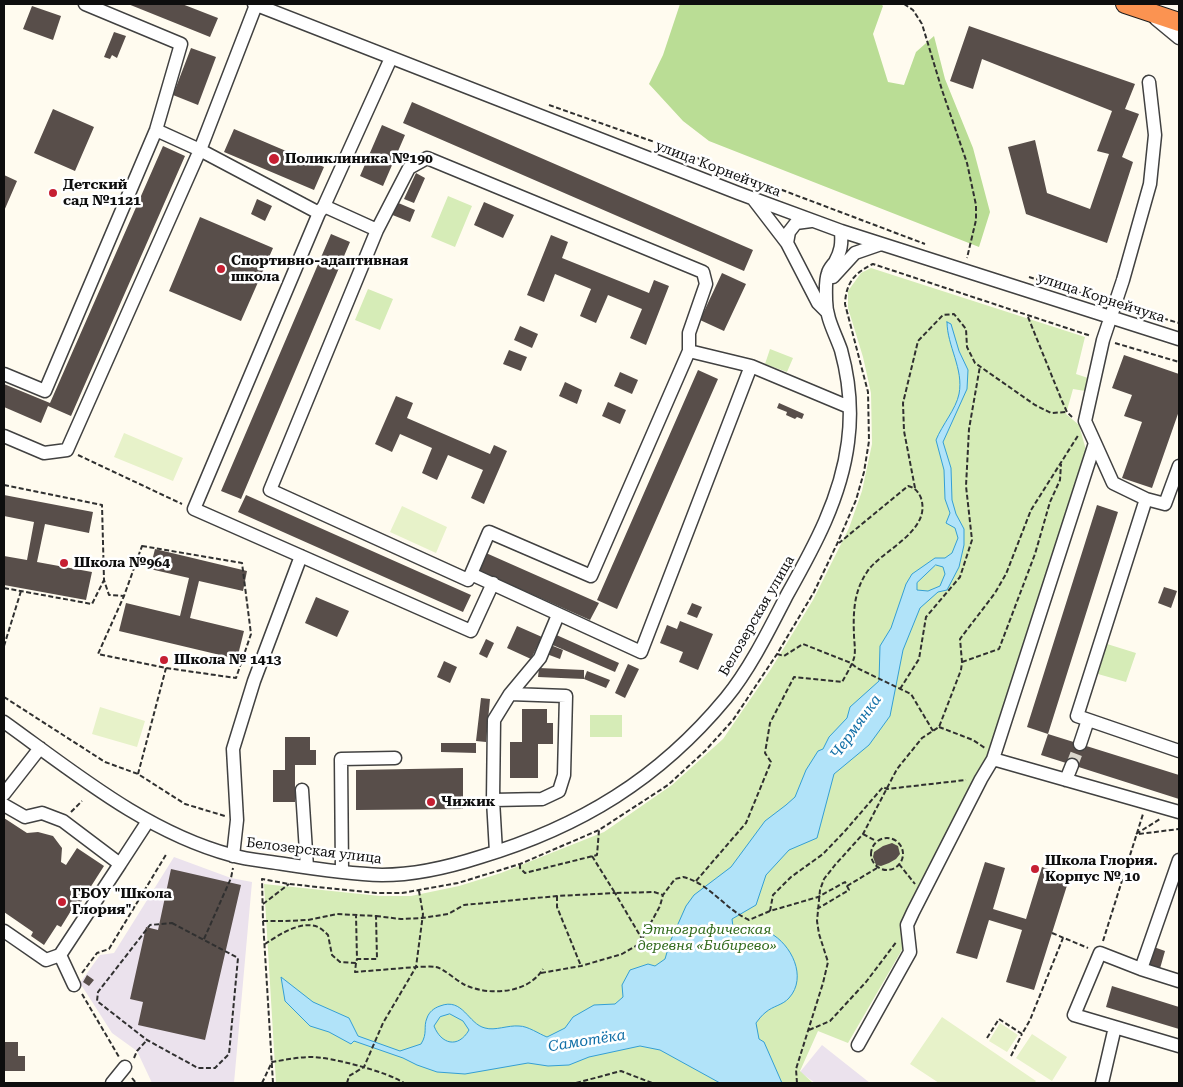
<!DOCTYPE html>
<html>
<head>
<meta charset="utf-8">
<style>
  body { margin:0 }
  #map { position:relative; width:1183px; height:1087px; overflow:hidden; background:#fffbef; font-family:"Roboto Serif",serif }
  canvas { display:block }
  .frame { position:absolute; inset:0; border:5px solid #0e0e0e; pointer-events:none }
</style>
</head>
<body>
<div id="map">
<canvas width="1183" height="1087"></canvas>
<div class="frame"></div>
</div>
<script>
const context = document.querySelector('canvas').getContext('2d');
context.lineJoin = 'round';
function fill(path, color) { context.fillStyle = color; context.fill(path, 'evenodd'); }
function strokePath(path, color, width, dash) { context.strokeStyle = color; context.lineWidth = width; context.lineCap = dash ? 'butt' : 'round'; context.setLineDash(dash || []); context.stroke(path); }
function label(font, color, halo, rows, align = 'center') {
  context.font = font + ' "Roboto Serif",serif'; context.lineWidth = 5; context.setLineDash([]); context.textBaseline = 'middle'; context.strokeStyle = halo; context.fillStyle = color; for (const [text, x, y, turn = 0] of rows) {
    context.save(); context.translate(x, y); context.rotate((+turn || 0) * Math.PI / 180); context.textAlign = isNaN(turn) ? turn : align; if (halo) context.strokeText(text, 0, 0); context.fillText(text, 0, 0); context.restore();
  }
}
fill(new Path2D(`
  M174 857 231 878 252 882 234 1083H152L137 1051 112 1033 80 983 100 955 114 953Z
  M822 1045 870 1083H815L800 1072Z`), '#ebe2ed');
fill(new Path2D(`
  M448 196 472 206 455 247 431 237Z
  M871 268 1085 337 1076 374 1088 378 1085 391 1073 389 1066 414 1079 425 1086 450 992 751 906 917 903 948 848 1043 818 1031 800 1071 813 1083H276L264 884 380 896H411L459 886 501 873 604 832 672 785 723 739 771 669 813 600 849 528 862 491 872 444 871 393 863 357 848 308V291L861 273Z
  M368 289 393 299 380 330 355 320Z
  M770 349 793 358 787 372 765 364Z
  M1107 644 1136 653 1126 682 1098 674Z
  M590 715H622V737H590Z`), '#d6ecb7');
fill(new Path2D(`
  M680 4H881L883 6 873 34 888 82 904 85 916 52 934 36 945 79 973 148 990 212 979 247 709 141 683 121 649 84 663 55Z`), '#badd95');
fill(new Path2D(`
  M124 433 183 458 173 481 114 457Z
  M402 506 447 527 436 553 390 532Z
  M100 707 145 721 137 747 92 734Z
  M942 1017 1036 1081 1034 1083H939L910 1064Z
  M1000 1023 1018 1035 1007 1052 989 1041Z
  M1032 1034 1067 1057 1052 1081 1016 1058Z`), '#e7f2c9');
const water = new Path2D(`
  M947 322 951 324 959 351 968 370 967 389 943 442 951 468 952 500 956 514 964 529V545L959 567 947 590 938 592 920 608 903 650 890 716 869 745 834 774 817 838 789 850 766 875 756 905 732 919 733 927C744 934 758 927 770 933 791 944 808 977 789 998 783 1005 773 1006 766 1012 762 1015 759 1019 756 1023L759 1039 764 1042 782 1083H720L660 1050 640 1046 589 1057 569 1065 548 1066 528 1063 465 1074 437 1072 417 1065 403 1058 354 1041 351 1044 329 1032 310 1026 285 1001 281 977 313 1002 349 1018 358 1036 400 1051 421 1044C428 1033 423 1027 427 1018 429 1012 434 1008 440 1006 463 997 468 1024 485 1028 495 1031 508 1025 519 1026 528 1026 539 1034 547 1037L565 1028 573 1017 594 1005 615 1004 623 997 622 985 630 970 648 964 655 966 665 959 670 942 686 906 694 895 731 867 765 821 786 805 795 797 806 770 818 751 823 749 829 737 847 718 850 707 879 681 880 646 891 628 906 584 912 574 935 558H945L952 553 958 538 955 528 946 523 950 513 945 499 944 470 936 440C942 425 956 409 959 394 964 369 947 346 947 322ZM936 565 943 567 945 574 940 586 928 591 917 590V583ZM450 1014 463 1021 469 1030C458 1049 441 1044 434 1026L440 1017Z`);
fill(water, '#b1e3f9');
strokePath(water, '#349fd4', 1);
fill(new Path2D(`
  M128 4H182L218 18 210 37Z
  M32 6 61 16 53 40 23 29Z
  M969 26 1135 84 1125 109 1139 114 1122 157 1133 162 1107 243 1026 214 1008 147 1035 140 1047 193 1090 209 1109 154 1097 151 1112 111 982 59 973 89 950 81Z
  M114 32 126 36 117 58 112 55 110 59 104 57Z
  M191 48 216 57 198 105 173 95Z
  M412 102 753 250 744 271 403 123Z
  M53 109 94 127 75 171 34 153Z
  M382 125 405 135 383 186 360 176Z
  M234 129 324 167 314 190 224 152Z
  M163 146 185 156 71 416 48 406 41 423 4 407V384L50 403Z
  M416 173 425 178 414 203 404 199Z
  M4 175 17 181 4 211Z
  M257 199 272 206 265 221 251 214Z
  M396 202 415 210 410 222 390 214Z
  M484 202 514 215 503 238 474 225Z
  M200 217 273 248 241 321 169 291Z
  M331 234 350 242 241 499 221 491Z
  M551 235 568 242 562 258 649 293 654 280 669 286 646 345 630 338 642 309 608 295 596 323 580 316 591 289 555 274 544 302 527 295Z
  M722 273 746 284 724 331 700 320Z
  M520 326 538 334 532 348 514 340Z
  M509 350 527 357 521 371 503 364Z
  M1124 355 1179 374V411L1152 488 1122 478 1142 422 1124 416 1132 395 1112 388Z
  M698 370 718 379 617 609 597 600Z
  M620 372 638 380 632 394 614 386Z
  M565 382 582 390 577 404 559 396Z
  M396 396 413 403 407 418 490 454 494 445 507 451 484 504 471 498 483 470 448 455 437 480 422 473 432 448 400 434 392 452 375 444Z
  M608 402 626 410 620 424 602 416Z
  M779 403 804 414 802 419 797 417 795 419 786 415 787 412 777 408Z
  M4 495 93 512 89 533 45 524 37 562 92 572 86 600 4 585V556L27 560 34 522 4 516Z
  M246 495 471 595 463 612 238 512Z
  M1097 505 1118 512 1048 734 1027 727Z
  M155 549 247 571 243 591 199 581 190 618 244 631 237 659 119 631 126 603 180 616 189 578 150 569Z
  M486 553 599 603 590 620 479 571Z
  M1164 587 1177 591 1171 608 1158 603Z
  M316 597 349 611 337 637 305 623Z
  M692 603 702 607 697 618 687 614Z
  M680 621 713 634 698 670 679 662 683 652 660 643 667 625 677 629Z
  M517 626 542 637 531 659 507 648Z
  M552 633 619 663 615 672 548 643Z
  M486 639 494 643 487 658 479 654Z
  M548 644 563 650 560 659 544 653Z
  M444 661 457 667 450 683 437 677Z
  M628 664 639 669 625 698 615 693Z
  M539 668 584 670V679L538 677Z
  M587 671 610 680 606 688 584 679Z
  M481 698 490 699 486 742 476 741Z
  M522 709H547V723H553V744H538V778H510V742H522Z
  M1048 734 1179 775V799L1041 755Z
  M285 737H310V750H316V765H295V802H273V770H285Z
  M441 743H476V753L441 752Z
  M463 768V809L356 810V770Z
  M4 818 27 833 38 832 53 836 62 848 61 862 66 865 77 848 104 866 81 902 77 901 61 927 57 925 44 945 31 936 33 932 4 912Z
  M892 843 898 846 900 854 896 859 889 863 881 866 876 865 873 857 874 852 883 846Z
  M985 862 1005 868 993 909 1026 919 1042 867 1070 876 1034 990 1006 982 1022 930 989 920 977 959 956 953Z
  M171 869 241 885 205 1040 138 1025 143 1002 130 999 146 927 158 930Z
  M1151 946 1165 951 1159 972 1145 968Z
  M87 975 94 980 89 986 83 982Z
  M1112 986 1179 1007V1029L1106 1007Z
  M4 1042H18V1056H25V1071H4Z`), '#584e4a');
strokePath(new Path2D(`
  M1072 765 1080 744`), '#dbd7cd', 12, [12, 6]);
const minor = new Path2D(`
  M254 4 738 193 841 231 1179 339
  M256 5 200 150 319 213
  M1156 19 1179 38
  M391 58 324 206 319 213 194 509 471 631 493 583
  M754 200 787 243 818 303 827 312
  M324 206 377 230 270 490 468 580 471 574 641 652 751 366 849 407
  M377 230 409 168 427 158 703 272 706 284 689 333V351
  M787 243 789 232 796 223 811 221
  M833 277 855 253 881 244
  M4 374 45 391 156 130 181 44 85 4
  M4 436 44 453 67 450 200 150 156 130
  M1095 443 1113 483 1146 499 1077 716 1179 751
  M1146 499 1165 504 1179 466
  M471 574 489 532 591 576 689 351 751 366
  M4 722C75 773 146 832 231 855 248 860 266 861 284 864 316 869 349 874 382 875 415 875 449 867 480 857 580 827 659 779 726 698 750 669 770 628 787 595 814 547 841 498 848 442 852 412 849 379 841 350 835 333 826 318 826 300 826 292 825 281 828 273 829 269 832 266 835 262 841 251 842 244 841 231
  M1080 744 1088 720
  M993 759 1179 812
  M1066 780 1072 765
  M302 790 307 867
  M4 794 40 748
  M493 800 542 799 559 791 564 775 566 696 510 694
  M4 805 25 817 42 813 63 821 120 864 60 955 46 960 4 931
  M496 852 493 800 494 720 510 694 540 658 558 615
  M233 856 237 820 233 749 254 681 301 556
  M1179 860 1141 969 1100 953 1074 1015 1179 1046
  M120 864 148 821
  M342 872 341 759 395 758
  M60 955 74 985
  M1141 969 1179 981
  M858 1045 910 952 907 925 913 912 981 779 993 759 1095 443 1085 421 1103 340 1123 280 1150 184 1155 135 1149 82
  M112 1083 125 1067
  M1102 1083 1115 1027`);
const highway = new Path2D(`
  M1125 4 1179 22`);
strokePath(minor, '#414141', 15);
strokePath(highway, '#1f1f1f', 20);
strokePath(new Path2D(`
  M904 4 913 10 922 24 942 90 967 163 976 205V220L967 258
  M549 105 663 145 925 244
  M1029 277 1104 300
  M1127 308 1179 323
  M1028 317 1062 401 1067 412 1072 417
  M1115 343 1179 362
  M78 455 182 504
  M4 485 102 505 104 580 109 595 124 596
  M915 488 904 431 903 403 918 341 943 315 954 314 966 329 967 347 975 363 1035 405 1051 413 1067 412
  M142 546 242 563 251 634 236 678 166 668 98 654 124 596Z
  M4 588 92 604 104 580
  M4 646 21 591
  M777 654 784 656 803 644 851 663 857 668 911 694 933 731
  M962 662 999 649 1035 554 1050 502 1060 480 1061 464
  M900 689 919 659 926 617 960 577 972 540 966 486 969 429 980 366
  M4 697 105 762 138 774 185 804 225 816
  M939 727 973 740 985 748
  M138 774 166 668
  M71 812 82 801
  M863 834 876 841
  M1136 834 1160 819
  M1139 834 1179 829
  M871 854a16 16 0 1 1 32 0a16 16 0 1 1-32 0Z
  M592 856 615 893 654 892 663 895 675 879 683 877C709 883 725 909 749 920L770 911 818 897 845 882 849 890 817 909
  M520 864V868L525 873 597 855 599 830
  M899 864 915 884
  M696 881 746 823 771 762 765 753 770 723 794 677 842 682C846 675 852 665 854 658 856 651 854 641 854 635 853 612 854 591 867 572 880 551 932 532 921 498 918 491 915 488 908 486L839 543
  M847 886 877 868
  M557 896V907L581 966
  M263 904 289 884
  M770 911 773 895 791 877 823 854 845 831 883 787 887 789 966 780
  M376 916 401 919 422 918 448 914 464 905 557 896 615 893 642 939
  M263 921H285L308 920 337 914 376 916 377 959H357L356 915
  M172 923 238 958 229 1054 215 1068H198L147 1040 97 1001 98 992 150 925Z
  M1052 933 1088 948
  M204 939 231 878 233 868
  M1103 941 1143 814
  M265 944C279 935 300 920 318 927 322 929 325 932 328 935L332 955 340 962 356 963 357 959
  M356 963 355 972 416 967 423 914 419 891
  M82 973 97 953 109 949 167 853
  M541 973 581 966 622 954 643 942 642 939 660 906 663 895
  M82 994 119 1057
  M809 1030 830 1021 866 982 897 941
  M987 1038 999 1019 1022 1034 1030 1020 1063 938
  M1011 1056 1022 1034
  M134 1058 137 1051 147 1040
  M132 1078 136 1083
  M262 1083 272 1062C285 1060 297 1057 311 1057 331 1057 388 1072 404 1083
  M273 1083 263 921 262 879 289 884 376 893H402L458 883 520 864 599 830 668 785 705 751 733 720 777 654 814 592 837 544 856 500 864 472 869 441 868 392 845 304C846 283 854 273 873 264L1091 336
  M347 1083 349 1076 364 1067 383 1023 416 967C422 967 430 966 436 967 443 968 457 981 465 985 489 996 528 994 543 969
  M576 1083 621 1071 652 1083
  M797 1083 796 1069 823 983 828 962 819 934 817 921 820 890 824 879 835 865 863 834 897 769 922 738 939 727 961 670 962 662 960 639 995 593 1006 574 1031 510 1079 434`), '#303030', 2, [5, 2.5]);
strokePath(minor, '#fff', 12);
strokePath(highway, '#fb9351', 18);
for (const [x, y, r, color] of [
  [274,159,6,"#c61f32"],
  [53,193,5,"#c61f32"],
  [221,269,5,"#c61f32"],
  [64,563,5,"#c61f32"],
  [164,660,5,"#c61f32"],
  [431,802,5,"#c61f32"],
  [1035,869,5,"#c61f32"],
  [62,902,5,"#c61f32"]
]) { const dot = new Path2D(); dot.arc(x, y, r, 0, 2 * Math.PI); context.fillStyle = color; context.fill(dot); strokePath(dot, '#fff', 2); }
label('bold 14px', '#0e0e0e', '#fff', [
  ["Поликлиника №190",285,159],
  ["Детский",63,185],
  ["сад №1121",63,201],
  ["Спортивно-адаптивная",231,261],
  ["школа",231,277],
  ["Школа №964",74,563],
  ["Школа № 1413",174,660],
  ["Чижик",441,802],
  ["Школа Глория.",1045,861],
  ["Корпус № 10",1045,877],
  ["ГБОУ \"Школа",72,894],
  ["Глория\"",72,910]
], 'left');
label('14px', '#0e0e0e', '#fff', [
  ["улица Корнейчука",718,169,21],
  ["улица Корнейчука",1101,298,18],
  ["Белозерская улица",757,616,-60],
  ["Белозерская улица",314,851,7]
]);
label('italic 14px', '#306a1b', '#fff', [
  ["Этнографическая",707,930],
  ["деревня «Бибирево»",707,946]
]);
label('italic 15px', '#116fa7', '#fff', [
  ["Чермянка",856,727,-54],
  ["Самотёка",587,1041,-9]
]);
</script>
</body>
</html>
